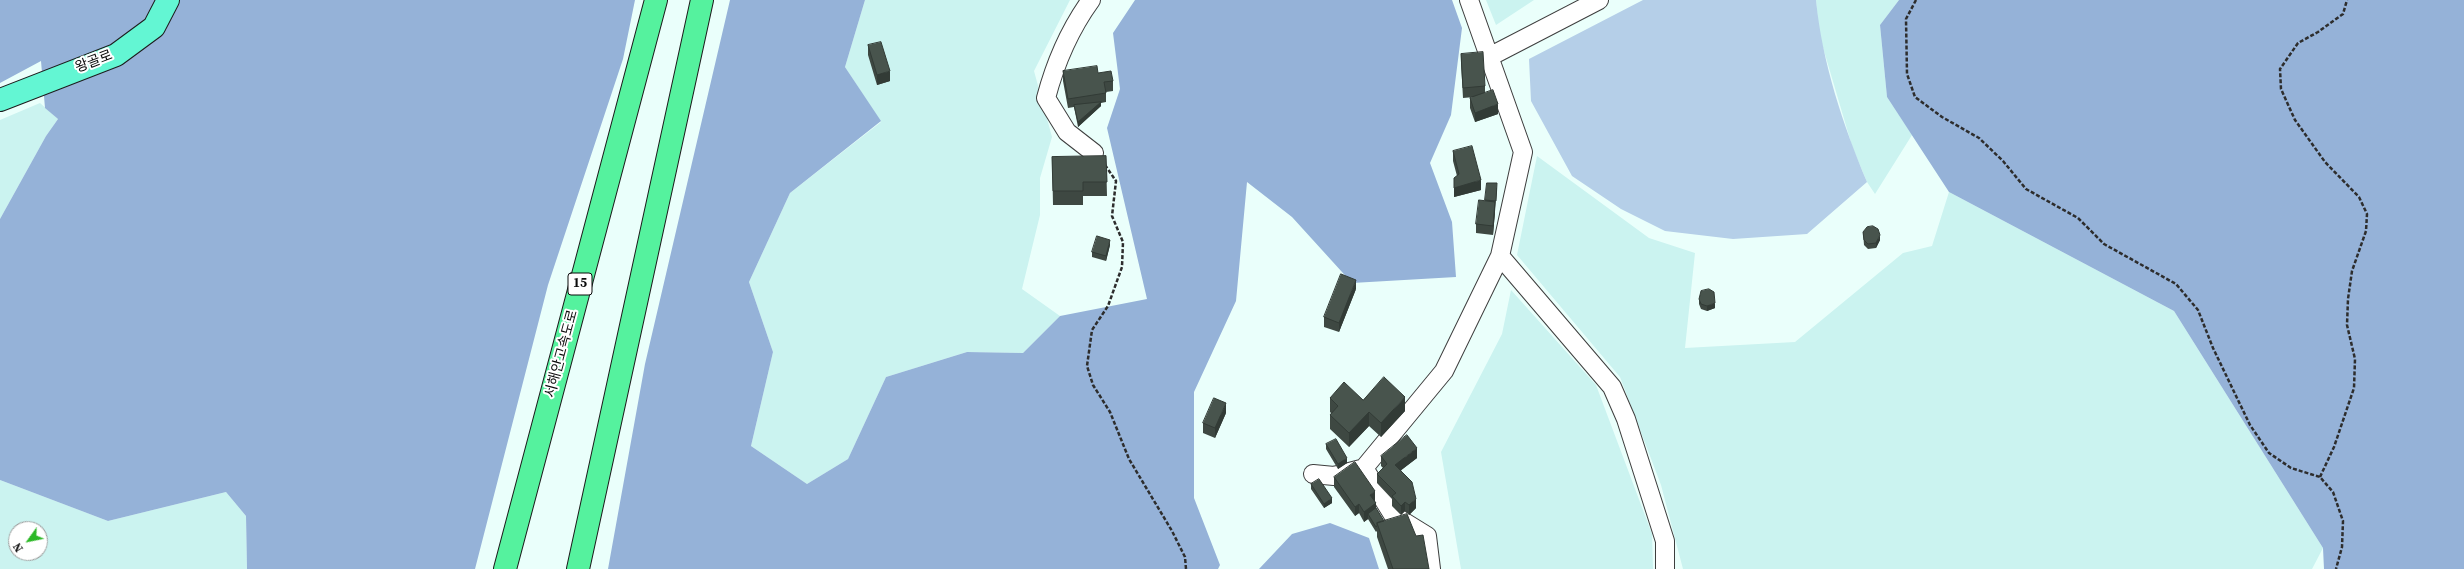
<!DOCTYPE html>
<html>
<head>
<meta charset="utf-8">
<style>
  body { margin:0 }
  #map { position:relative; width:2464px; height:569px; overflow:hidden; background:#eafffb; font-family:"Source Serif 4",serif }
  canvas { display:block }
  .north { position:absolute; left:8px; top:521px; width:40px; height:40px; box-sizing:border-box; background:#fff; border:1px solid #9d9d9d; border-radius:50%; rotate:237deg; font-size:11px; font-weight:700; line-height:16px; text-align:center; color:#0b0b0b }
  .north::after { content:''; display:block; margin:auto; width:14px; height:18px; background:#2cb827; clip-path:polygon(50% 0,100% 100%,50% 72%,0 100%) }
</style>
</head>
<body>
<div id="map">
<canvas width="2464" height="569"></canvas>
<div class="north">N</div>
</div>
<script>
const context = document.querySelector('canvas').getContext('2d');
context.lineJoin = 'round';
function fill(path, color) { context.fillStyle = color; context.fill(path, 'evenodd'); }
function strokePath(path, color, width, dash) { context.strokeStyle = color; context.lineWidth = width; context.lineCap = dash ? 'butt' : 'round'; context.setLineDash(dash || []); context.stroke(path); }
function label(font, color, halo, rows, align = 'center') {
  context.font = font + ' "Source Serif 4","Noto Sans KR",serif'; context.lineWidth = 4; context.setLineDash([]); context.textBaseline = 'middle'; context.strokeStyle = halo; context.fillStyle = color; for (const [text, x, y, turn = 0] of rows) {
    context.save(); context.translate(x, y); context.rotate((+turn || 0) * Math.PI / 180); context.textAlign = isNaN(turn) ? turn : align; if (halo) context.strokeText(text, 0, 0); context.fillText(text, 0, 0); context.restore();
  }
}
fill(new Path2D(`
  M865 0H1070L1034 71 1052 137 1040 178V215L1022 289 1060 316 1023 353 967 352 886 377 848 459 807 484 751 446 773 352 749 282 790 193 881 122 845 67Z
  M1486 0H1534L1496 25Z
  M1816 0H1899L1880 25 1887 97 1912 135 1875 194 1867 182 1852 146 1819 34Z
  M40 103 58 119 46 136 0 219V120Z
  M1537 156 1649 238 1695 253 1685 348 1795 342 1903 253 1932 246 1949 192 2174 311 2323 548 2312 569H1683L1661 485 1620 377 1517 255Z
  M1511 290 1596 385 1652 534 1653 569H1461L1441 452 1502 334Z
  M0 480 108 521 226 492 246 516 247 569H0ZM16 529H40V553H16Z`), '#cbf3f0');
fill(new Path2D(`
  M1643 0H1816C1822 62 1843 125 1867 182L1807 234 1733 239 1665 231 1621 209 1572 176 1531 101 1529 59Z`), '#b5cfe8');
fill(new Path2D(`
  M0 0H635L623 59 548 285 475 569H247L246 516 226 492 108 521 0 480V219L46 136 58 119 45 108 41 61 0 83Z
  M730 0H865L845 67 881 121 790 193 749 282 773 352 751 446 807 484 848 459 886 377 967 352 1023 353 1060 316 1147 299 1107 128 1120 89 1113 33 1135 0H1452L1462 28 1451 115 1430 163 1452 222 1456 277 1352 283 1292 217 1247 182 1236 301 1194 392V498L1220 565 1218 569H608L645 364Z
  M1899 0H2464V569H2324L2323 548 2174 311 1949 192 1887 97 1880 25Z
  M1330 523 1369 538 1379 569H1259L1292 534Z`), '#95b2d8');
const minor = new Path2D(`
  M1091 0C1070 29 1055 64 1046 98L1067 132 1094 153
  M1489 57 1599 0
  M1500 256 1612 387 1626 419 1665 541V569
  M1313 474 1334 476 1361 469
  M1431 569 1427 536 1393 515 1364 468 1444 371 1500 256 1523 152 1469 0`);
const major = new Path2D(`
  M0 100 116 55 154 27 168 0`);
const highway = new Path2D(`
  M505 569 656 0
  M578 569 702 0`);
strokePath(minor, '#3e3e3e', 20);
strokePath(major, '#1c1c1c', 24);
strokePath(highway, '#1c1c1c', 24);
strokePath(new Path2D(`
  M1916 0 1906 19 1907 74 1915 97 1942 117 1979 138 2003 161 2026 189 2078 218 2104 244 2176 284 2198 310 2213 348 2250 425 2269 453 2291 468 2320 477 2333 492 2343 521 2342 547 2336 569
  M1105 165 1116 181 1112 216 1123 242 1122 267 1108 306 1092 330 1087 366 1093 385 1110 412 1129 459 1172 531 1185 557 1186 569
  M2320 477 2334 447 2354 388 2355 359 2347 325 2348 299 2352 271 2366 231 2367 214 2359 197 2325 162 2295 120 2281 89 2280 69 2298 43 2318 32 2343 14 2347 0`), '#2d2d2d', 2.5, [4, 2]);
strokePath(minor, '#fff', 18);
strokePath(major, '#63f6d3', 22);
strokePath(highway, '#55f29e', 22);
fill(new Path2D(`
  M868 45 890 81 877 85 868 55Z
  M1461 54 1485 86V93L1498 114 1475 122 1470 108V98L1474 97 1463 98 1461 63Z
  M1063 71 1098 73 1113 81V91L1106 92V102L1101 103V106L1078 127 1074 107 1068 108 1063 81Z
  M1453 151 1481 190 1454 197 1457 176 1453 161Z
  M1106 156 1107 196H1083V205H1053L1052 157Z
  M1487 183 1497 188 1493 235 1476 233V224L1485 201Z
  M1863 232 1880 240 1876 248 1868 249 1864 245Z
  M1110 245 1106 261 1092 257V252Z
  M1356 289 1339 332 1324 327V317Z
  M1699 299 1715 308 1707 311 1701 309 1699 304Z
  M1330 398 1405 411 1381 437 1369 426 1349 447 1330 429V415L1331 413 1330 412Z
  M1226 413 1215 438 1203 433V423Z
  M1326 444 1347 463 1338 469 1326 449Z
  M1381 456 1417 458 1401 470 1416 508 1409 515 1405 511 1401 515 1392 506V499L1377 483V474L1383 468 1381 466Z
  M1334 477 1375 501V502L1376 508 1384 521 1429 569H1388L1377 537V531L1376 532 1368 519 1364 522 1359 513 1355 516 1334 487Z
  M1311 484 1332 503 1324 508 1311 489Z`), '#3e4842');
fill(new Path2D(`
  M890 71V81L877 85V75Z
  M1101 102V106L1078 127V122Z
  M1498 104V114L1475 122V113Z
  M1481 180V190L1454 197V188Z
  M1495 202V212L1493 235V226Z
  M1880 235V240L1876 248V243Z
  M1110 240V245L1106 261V256Z
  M1356 280V289L1339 332V323Z
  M1715 303V308L1707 311V306Z
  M1405 397V411L1381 437V423Z
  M1226 403V413L1215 438V428Z
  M1369 412V426L1349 447V433Z
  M1417 448V458L1395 475V465Z
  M1347 458V463L1338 469V464Z
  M1375 491V501L1370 505V495Z
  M1332 498V503L1324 508V504Z
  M1416 499V508L1409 515V505Z
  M1405 502V511L1401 515V506Z
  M1376 503V513L1368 514V519L1364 522V512Z
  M1359 504V513L1355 516V507Z`), '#323b36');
const building = new Path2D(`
  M881 42 890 71 877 75 868 45Z
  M1483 52 1485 86 1463 88 1461 54Z
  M1097 66 1098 73 1111 71 1113 81 1104 82 1106 93 1068 99 1063 71Z
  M1493 90 1498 104 1475 113 1470 98Z
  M1101 102 1078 122 1074 105Z
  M1472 146 1481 180 1454 188V178L1459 174 1453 151Z
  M1106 156 1107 182H1083V191H1053L1052 157Z
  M1487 183H1497L1496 201 1485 200Z
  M1479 200 1495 202 1493 226 1476 224Z
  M1873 226 1878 229 1880 235 1876 243 1868 244 1864 240 1863 232 1867 227Z
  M1097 236 1110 240 1106 256 1092 252Z
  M1341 274 1356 280 1339 323 1324 317Z
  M1709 289 1714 292 1715 303 1707 306 1701 304 1699 299 1701 291Z
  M1384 377 1405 397 1381 423 1369 412 1349 433 1330 415 1338 406 1330 398 1344 382 1363 400Z
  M1214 398 1226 403 1215 428 1203 423Z
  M1407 435 1417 448 1395 465 1412 482 1416 499 1409 505 1405 502 1401 506 1392 496 1396 493 1377 474 1387 464 1381 456Z
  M1336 439 1347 458 1338 464 1326 444Z
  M1355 462 1375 491 1370 495 1376 503 1364 512 1359 504 1355 507 1334 477Z
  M1319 479 1332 498 1324 504 1311 484Z
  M1376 508 1384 521 1377 523V526L1376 527 1368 514Z
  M1407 514 1416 536 1423 535 1429 569H1393L1377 523Z`);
fill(building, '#48544d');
strokePath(building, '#323b36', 1);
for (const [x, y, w] of [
  [580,284,24]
]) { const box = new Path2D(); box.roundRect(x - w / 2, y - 11, w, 22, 3); context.fillStyle = '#fff'; context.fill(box); strokePath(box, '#0b0b0b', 1); }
label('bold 13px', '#0b0b0b', null, [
  ["15",580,284]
]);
label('14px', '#0b0b0b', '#fff', [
  ["왕골로",94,62,-21],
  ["서해안고속도로",562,354,-75]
]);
</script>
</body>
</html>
